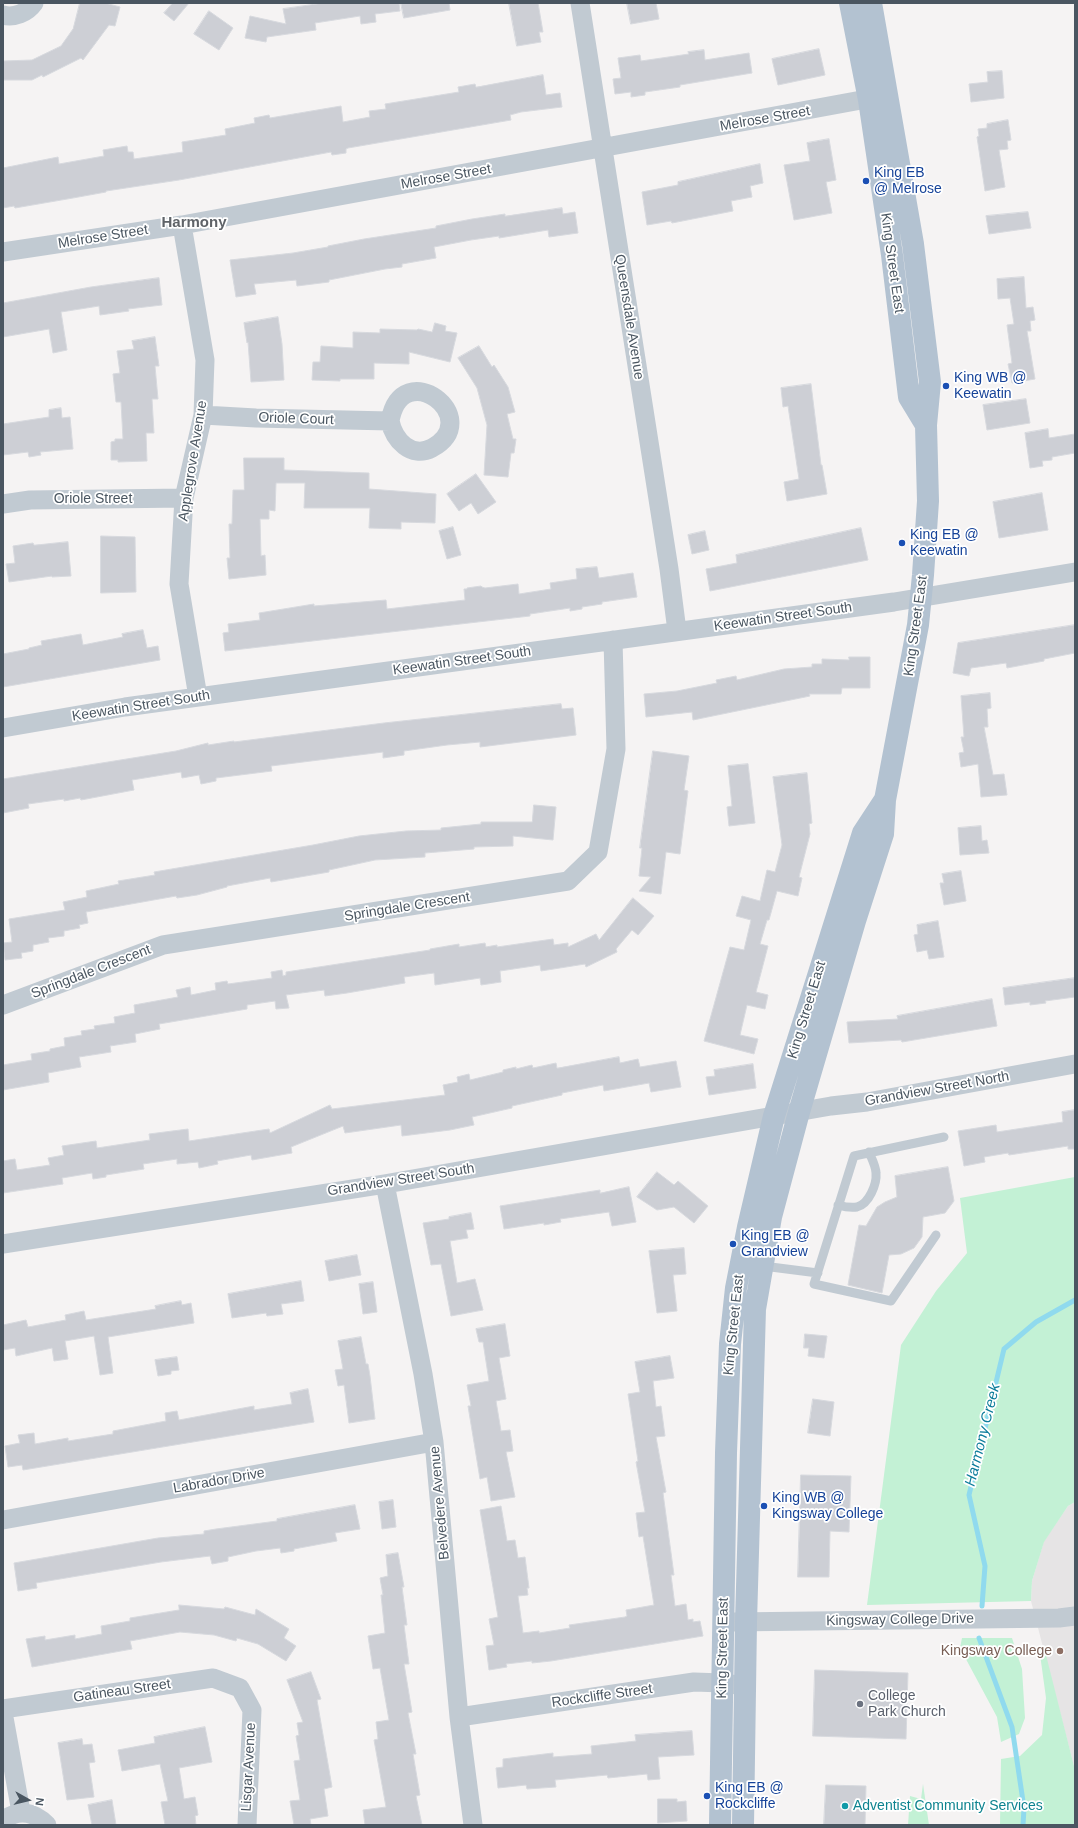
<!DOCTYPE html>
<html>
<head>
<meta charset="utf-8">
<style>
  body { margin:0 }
  #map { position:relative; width:1078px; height:1828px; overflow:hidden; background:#f5f3f3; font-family:Helvetica,sans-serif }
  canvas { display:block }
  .frame { position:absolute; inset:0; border:4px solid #4a5661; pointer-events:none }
  .north { position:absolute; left:8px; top:1780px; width:40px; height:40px; -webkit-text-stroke:3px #fff; paint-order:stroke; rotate:98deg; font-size:11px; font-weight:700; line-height:16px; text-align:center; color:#4a5661 }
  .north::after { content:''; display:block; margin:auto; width:14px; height:18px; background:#4a5661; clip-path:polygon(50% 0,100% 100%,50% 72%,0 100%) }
</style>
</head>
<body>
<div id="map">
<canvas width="1078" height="1828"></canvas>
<div class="frame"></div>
<div class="north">N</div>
</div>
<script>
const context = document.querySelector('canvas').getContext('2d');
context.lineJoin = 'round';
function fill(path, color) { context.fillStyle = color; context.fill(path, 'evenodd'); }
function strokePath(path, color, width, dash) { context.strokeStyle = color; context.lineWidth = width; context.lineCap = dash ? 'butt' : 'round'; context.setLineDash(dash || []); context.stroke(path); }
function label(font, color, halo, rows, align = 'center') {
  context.font = font + ' Helvetica,sans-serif'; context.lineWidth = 3.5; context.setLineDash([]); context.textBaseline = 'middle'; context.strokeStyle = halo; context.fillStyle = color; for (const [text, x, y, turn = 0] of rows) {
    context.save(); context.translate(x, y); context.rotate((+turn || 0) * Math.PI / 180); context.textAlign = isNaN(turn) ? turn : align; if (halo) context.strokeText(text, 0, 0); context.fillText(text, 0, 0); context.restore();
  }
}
fill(new Path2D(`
  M1075 1502V1770L1031 1601 1032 1581 1044 1541 1068 1506Z`), '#e6e4e5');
fill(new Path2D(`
  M1075 1177V1502L1068 1506 1044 1542 1032 1581 1031 1601 867 1605 901 1345 936 1291 967 1253 960 1198Z
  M962 1638H1012L1022 1669 1025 1718 1019 1734 1001 1742 997 1717 960 1648Z
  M1039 1647H1044L1075 1770V1825H1000L1001 1759 1020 1756 1042 1735 1046 1698Z
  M923 1784 929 1825H908L910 1796 921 1799Z`), '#c3f1d5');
strokePath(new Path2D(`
  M982 1606 985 1566 969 1495 1004 1349 1036 1322 1075 1300
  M979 1638 1012 1727 1024 1808 1023 1825`), '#90daee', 5);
const building = new Path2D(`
  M80 3H105L120 7 115 26 109 25 83 60 81 58 43 77 42 75 32 80H3V61L32 60 61 46 73 29Z
  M173 3H189L174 21 164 13Z
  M324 3H399L400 11 375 14 376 22 361 24 360 16 315 23 316 30 267 37 266 42 245 38 250 16 286 24 283 9Z
  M401 3H449L450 10 404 18Z
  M509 3H538L543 32H539L541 42 517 46Z
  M627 3H656L659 19 631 24Z
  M209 11 233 28 219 50 194 34Z
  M819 49 825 75 778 85 772 59Z
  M704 50 705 60 749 53 752 73 680 85V87L645 92V95L631 97V92L615 94 613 79 621 78 618 58 640 55 641 61 689 54 688 52Z
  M1002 71 1004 98 971 102 969 84 988 82 987 72Z
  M543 75 546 95 560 93 562 107 521 112 510 115 511 120 348 148 346 149V153L332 155 331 152 179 180 106 191V192L73 198 15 208 14 206 3 208V168L58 157 59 164 104 156 103 150 127 146 128 152H133L134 159 183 152 182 142 226 135 225 129 255 123 254 118 269 115 270 118 341 106 343 122 370 117 369 111 386 109 385 104 459 92 458 87 475 84 476 87Z
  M1008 120 1011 140 1007 141 1008 149 999 150 1005 187 985 191 977 137 979 136 978 129 987 128V124Z
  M829 139 836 180 826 182 832 213 794 220 784 165 810 161 807 143Z
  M760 164 763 183 750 186 752 197 731 201 733 211 672 223 671 221 647 225 642 192 678 185V182Z
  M562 208 563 214 575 212 578 233 549 237 548 230 499 238V236L471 240 434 247 436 258 402 264V267L385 269 329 280V282L297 286 296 280 254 284 256 294 236 297 230 260 293 253 328 247V246L364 239 436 228V226L472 219 505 214V216Z
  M1028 212 1031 228 989 234 986 216Z
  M1024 277 1026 308 1033 307 1035 320 1030 321 1031 331H1027L1035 379 1012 383 1008 364 1012 363 1007 325 1014 324 1010 298 998 299 997 279Z
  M159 278 162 305 128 309 129 311 100 315 99 306 61 312 67 350 53 353 49 329 3 337V303L91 287Z
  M278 317 282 344 284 380 251 382 248 342 247 343 244 323Z
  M435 323 446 326 445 331 457 333 450 362 409 352V364L374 363V379H340V381L312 380 313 362H320L321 346 353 348V332L380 333V329L417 330 418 329 432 332Z
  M155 337 159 366H155L158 399H152L154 433H146L147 461 118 462V460H111V442L115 441V439H123L121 402H116L113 374 120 373 117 351 134 349 132 341Z
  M479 346 492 367 494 365 508 387 515 412 507 414 513 439H516L514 453H511L508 477 484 475 487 425 477 388 458 358Z
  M811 384 821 465H822L827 494 787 501 784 482 799 479 788 406 783 407 781 388Z
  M1026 399 1030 423 987 430 983 405Z
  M61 408 62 418 70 417 73 449 40 452 41 455 29 457 28 452 3 455V424L49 417V410Z
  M1048 429 1049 438 1075 434V453L1052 457V460L1042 461 1043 466 1030 468 1025 433Z
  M244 458H284V470L369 473V489L436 494 435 523 401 522V529L369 528 370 508H304L305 483H276L275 511 269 510V519H260L261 556 265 555 266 575 229 579 227 558H230L229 524H232L233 490H244Z
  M476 474 496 502 478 514 471 503 459 511 447 494Z
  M1042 493 1048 530 999 538 993 502Z
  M453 527 461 555 447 559 439 531Z
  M861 528 868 560 710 591 706 569 737 563 736 555Z
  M705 531 709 550 692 554 688 535Z
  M101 536 135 537 136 592 101 593Z
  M68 542 71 576 52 577V576L9 582 6 564 15 563 13 546 33 543 34 545Z
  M597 567 599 578 633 573 637 597 602 602V604L582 607V609L570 611V608L530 614V616L225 651 223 633 229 632 228 624 260 620 259 613 314 604V606L386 600 387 609 465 600 464 589H467V588L481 586 482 587 485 588 518 584 519 594 551 589 550 583 577 579 576 569Z
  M1075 625V653L1044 659V661L1007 668 1006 663 971 668 969 676 953 673 958 643Z
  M143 630 147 648 158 646 160 660 3 687V654L29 649V648L42 645 41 641 81 634 83 645 123 637 122 634Z
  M849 657H870V688H842L841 694H809L810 696 693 720 692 712 646 717 644 694 677 691 717 683 716 680 736 676 737 680 784 669 812 667V664H822V659L849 660Z
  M990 693 991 708 987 709 988 727H984L993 775 1004 774 1007 795 981 797 978 764 961 767 959 753 964 752 961 737H964L961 696Z
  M561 704 562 709 573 708 576 735 480 747V742L447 745 404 751V755L383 758V752L271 766 272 771 216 778V781L201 784 199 775 182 778 181 772 132 780 134 790 81 800 80 798 64 801V799L28 804 29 808 3 813V779L176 751 208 743V745L234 741V742L384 723Z
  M653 751 689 756 684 790 688 791 680 854 666 852 661 894 639 891 651 877 639 876 642 848H640Z
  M748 764 755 823 729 826 727 807 732 806 728 766Z
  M807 773 812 823 809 824 810 834 799 877 802 878 798 896 777 891 769 920H767L760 944 768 946 756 992 768 995 765 1009 747 1005 740 1035 758 1039 754 1054 704 1041 730 947 744 950 751 920 736 916 742 896 760 901 767 870 775 872 782 845 773 777Z
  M534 805 556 807 553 840 513 836V846L474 847V849L425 853V857L375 860 329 870V872L271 882 270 878 227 886V887L197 895 177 898 176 896 86 912 88 923 79 925 80 928 64 931V936L48 938 49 942 33 945V951L21 953 22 958 5 960 3 943 12 942 9 919 65 910 63 902 87 897 86 891 119 884 118 881 155 875 154 872 313 845 359 836 406 831 441 830V828L481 824V822H532Z
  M981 826 982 841 987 840 989 853 960 855 958 828Z
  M961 871 966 901 944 905 940 883H944L942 874Z
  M633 898 654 916 638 935 632 930 616 949 617 952 586 967 585 964 541 971 540 965 500 971 501 982 481 985 480 978 435 985 434 973 404 977 405 983 347 993 325 996 324 990 286 995 289 1008 276 1009 275 1001 247 1005V1009L159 1024 160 1029 135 1034 136 1042 110 1046 111 1052 79 1057 81 1067 48 1073 49 1082 3 1090V1065L32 1060 31 1054 50 1051V1049L65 1046 64 1038 82 1035 81 1031 95 1029 94 1026 115 1023 114 1017 135 1013 134 1005 178 997 176 990 190 987 191 995 216 990 215 983 227 981 228 984 272 978 271 972 282 970 283 976 286 975V972L430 950V949L459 944V947L485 943 486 947 497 945V947L553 939 554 945 568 943V947L596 934 599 940Z
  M938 921 944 957 929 959 927 950 917 952 914 935 918 934 917 925Z
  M1075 978V997L1045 1001 1046 1003 1030 1005V1002L1005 1005 1003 988Z
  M992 999 997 1026 902 1042 901 1040 849 1043 847 1022 898 1019 897 1016Z
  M619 1057 620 1063 638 1059 640 1067 676 1061 681 1087 651 1092 649 1083 604 1091 603 1085 562 1093V1095L512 1106V1108L472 1117 474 1125 450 1130 402 1136 401 1125 345 1133 343 1126 291 1147 292 1153 252 1160 251 1155 217 1161 218 1164 199 1168 198 1162 177 1164V1159L143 1164 144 1169 106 1175V1177L93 1179 92 1173 62 1178 63 1184 3 1193V1161L15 1159 17 1170 50 1165 48 1158 64 1155 62 1146 96 1141 97 1148 150 1140 149 1134 188 1129 189 1141 269 1129 270 1133 330 1105 332 1109 445 1095 443 1085 458 1082 457 1077 469 1074 470 1080 503 1072V1070L516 1067V1069L532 1065 533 1068 556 1063 557 1068Z
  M753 1064 756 1088 709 1095 706 1077 715 1076 714 1070Z
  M1075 1110V1149H1068V1146L1009 1155 1008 1153 984 1157 985 1162 964 1166 958 1131 996 1125 997 1132 1063 1122 1062 1112Z
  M948 1167 954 1201 945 1213 923 1217 922 1237 914 1248 901 1254 889 1255 882 1293 848 1285 859 1225 866 1226 877 1207 885 1202 897 1197 895 1176Z
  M657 1172 674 1185 678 1181 708 1206 694 1223 674 1207 657 1210 637 1197Z
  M629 1187 636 1222 612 1226 609 1212 560 1219 561 1222 544 1225V1223L504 1229 500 1206 600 1190V1193Z
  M471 1213 474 1229 466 1230 468 1238 450 1241 457 1283 475 1279 483 1310 451 1316 441 1264 431 1265 423 1223 449 1219V1217Z
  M684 1248 686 1274 673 1275 677 1311 657 1313 649 1251Z
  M357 1255 361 1275 329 1281 325 1261Z
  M301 1281 304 1301 281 1304 283 1314 267 1316 266 1313 232 1318 228 1294Z
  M373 1282 377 1312 363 1314 359 1284Z
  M181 1301 182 1305 191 1303 194 1323 108 1337 113 1373 100 1375 94 1336 65 1341 68 1359 54 1361 52 1348 16 1356 15 1348 3 1350V1325L26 1320 28 1327 66 1320 65 1315 84 1311 86 1320 156 1309 155 1306Z
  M505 1324 510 1356 499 1358 506 1399 496 1401 501 1431 510 1430 513 1451 506 1452 515 1497 491 1501 487 1477 480 1479 468 1406H471L467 1385 489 1381 483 1342H479L476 1329Z
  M805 1334 827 1336 824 1358 808 1356 809 1348H804Z
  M361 1337 366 1364H368L370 1376 375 1419 349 1423 344 1385 338 1386 335 1370 343 1369 338 1341Z
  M670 1356 674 1378 653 1381 656 1407 661 1406 665 1436 656 1437 666 1492 663 1493 674 1575H671L675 1606 686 1604 688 1620 693 1619V1622L700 1621 703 1636 551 1661 532 1663V1661L506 1664 507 1667 489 1670 486 1646 494 1645 489 1619 498 1617 480 1510 501 1506 507 1541 515 1540 518 1558 525 1557 529 1588H527L528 1595 518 1596 523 1633 539 1631V1633L570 1628 569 1625 625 1617 627 1616 626 1610 654 1605 643 1536 639 1537 636 1513 645 1512 636 1462 638 1461 628 1394 640 1392 635 1362Z
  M177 1357 179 1370 171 1371V1374L158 1376 155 1360Z
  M308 1389 314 1422 23 1470 22 1465 8 1467 5 1446 20 1443 18 1435 34 1433 35 1444 68 1438V1441L113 1434V1431L166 1421 165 1413 177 1411 179 1420 254 1406V1410L292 1404 290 1393Z
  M813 1399 834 1402 830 1436 808 1433Z
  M801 1475 851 1476 849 1532 830 1531 829 1577H798Z
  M393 1500 396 1527 382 1529 379 1502Z
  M355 1505 360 1529 335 1533 337 1541 294 1549V1551L281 1553 280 1548 256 1551 228 1557V1561L212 1564 210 1556 161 1562 36 1583 37 1588 18 1591 14 1563 158 1538 204 1534V1531L216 1529 277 1521V1519Z
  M398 1553 404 1587H402L407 1625H404L409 1664H404L412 1712 408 1713 416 1754H413L420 1795 416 1796 422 1825H365L363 1810 386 1807 374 1740 378 1739 376 1722 389 1720 380 1668 373 1669 368 1636 385 1633 381 1595H383L380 1578 388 1576 386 1555Z
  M179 1605 224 1609 225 1607 255 1615 256 1609 289 1629 284 1638 296 1646 286 1661 258 1644 237 1638 236 1641 214 1635 180 1632 130 1641 132 1649 32 1667 26 1639 45 1636V1640L75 1635V1639L102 1634 101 1626 130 1621V1618L179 1610Z
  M815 1670 908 1673 906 1739 813 1736Z
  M311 1672 321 1699 317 1700 332 1787 324 1789 328 1816 310 1819 311 1825H294L290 1801 300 1800 294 1761 300 1760 296 1736 299 1735 297 1723 303 1722 287 1680Z
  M205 1727 212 1762 179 1768 184 1799 195 1797 198 1815 195 1816 196 1825H165L161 1802 168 1801 160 1764 122 1771 118 1750 155 1743 154 1737Z
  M692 1731 694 1755 658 1757 660 1779 648 1780 647 1774 608 1778 607 1775 555 1780 556 1787 527 1789 526 1785 498 1788 496 1768 503 1767V1759L553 1753V1757L592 1754 591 1746 636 1741 635 1735Z
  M82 1739 83 1745 92 1744 95 1762 89 1763 94 1797 67 1800 58 1743Z
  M826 1785 866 1786 865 1825H824Z
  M658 1799H677V1802L686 1801 687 1821 658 1823Z
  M112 1800 116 1825H92L88 1805Z`);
fill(building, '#cdcfd5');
strokePath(building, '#d7d9de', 1);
strokePath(new Path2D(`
  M838 1205C845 1207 851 1208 857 1207 869 1204 877 1184 876 1173 876 1167 872 1159 869 1152
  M936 1235 891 1301 814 1284 854 1156 944 1137
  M763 1266 818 1273`), '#c1cad2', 9);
strokePath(new Path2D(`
  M580 3 669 569 677 631
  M3 15C14 18 27 13 34 3
  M182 225 205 360 203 415 184 498 179 584 198 697
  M3 252 182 225 883 96
  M203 415 256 418 390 421C402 354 486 418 432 448 411 459 394 440 390 421
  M3 504 30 500 184 498
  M3 728 125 707 894 602 1075 572
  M3 1005 163 945 568 881 598 852 616 749 613 640
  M385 1184 423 1374 434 1442 459 1717 473 1825
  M3 1244 385 1184 831 1106 867 1102 1075 1064
  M3 1520 434 1442
  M731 1622 1059 1618 1075 1616
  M3 1709 213 1678 240 1688 252 1710 247 1825
  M3 1712 21 1812
  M459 1717 694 1682 723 1683 738 1685
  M3 1821C18 1808 34 1812 47 1825`), '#c1cad2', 19);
strokePath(new Path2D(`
  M850 3 869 100 892 255 909 397 926 425
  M720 1825 726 1453 730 1344 736 1288 748 1227 774 1116 863 833 884 801
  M743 1825 746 1622 755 1309 771 1217 799 1112 855 921 883 834 885 800 918 625 923 575 928 501 926 425 930 382 913 244 871 3`), '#b3c2d1', 22);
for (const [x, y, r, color] of [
  [866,181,4,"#1a4fb4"],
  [946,386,4,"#1a4fb4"],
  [902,543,4,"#1a4fb4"],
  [733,1244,4,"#1a4fb4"],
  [764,1506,4,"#1a4fb4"],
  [1060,1651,4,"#8d6e63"],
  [860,1704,4,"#6b7280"],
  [707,1796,4,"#1a4fb4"],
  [845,1806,4,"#0f9aa8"]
]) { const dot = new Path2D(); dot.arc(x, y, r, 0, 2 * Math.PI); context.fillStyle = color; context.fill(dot); strokePath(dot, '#fff', 1.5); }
label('14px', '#4a5661', '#fff', [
  ["Melrose Street",765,119,-10],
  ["Melrose Street",446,177,-10],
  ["Melrose Street",103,237,-9],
  ["King Street East",892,263,82],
  ["Queensdale Avenue",629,317,81],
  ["Oriole Court",296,419,2],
  ["Applegrove Avenue",193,461,-81],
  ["Oriole Street",93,499],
  ["Keewatin Street South",783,617,-8],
  ["King Street East",916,626,-82],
  ["Keewatin Street South",462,661,-8],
  ["Keewatin Street South",141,706,-9],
  ["Springdale Crescent",407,907,-9],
  ["Springdale Crescent",91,972,-21],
  ["King Street East",807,1010,-73],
  ["Grandview Street North",937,1089,-10],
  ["Grandview Street South",401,1180,-9],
  ["King Street East",734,1325,-84],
  ["Labrador Drive",219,1481,-10],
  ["Belvedere Avenue",440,1503,-95],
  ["Kingsway College Drive",900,1620,-1],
  ["King Street East",723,1648,-89],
  ["Gatineau Street",122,1691,-8],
  ["Rockcliffe Street",602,1696,-8],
  ["Lisgar Avenue",249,1767,-87]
]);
label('14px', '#164399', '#fff', [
  ["King EB",874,173],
  ["@ Melrose",874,189],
  ["King WB @",954,378],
  ["Keewatin",954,394],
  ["King EB @",910,535],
  ["Keewatin",910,551],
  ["King EB @",741,1236],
  ["Grandview",741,1252],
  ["King WB @",772,1498],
  ["Kingsway College",772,1514],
  ["King EB @",715,1788],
  ["Rockcliffe",715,1804]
], 'left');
label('14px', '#785e54', '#fff', [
  ["Kingsway College",1052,1651]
], 'right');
label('14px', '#5b616d', '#fff', [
  ["College",868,1696],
  ["Park Church",868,1712]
], 'left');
label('14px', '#0d838f', '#fff', [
  ["Adventist Community Services",853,1806]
], 'left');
label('bold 15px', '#5f6368', '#fff', [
  ["Harmony",194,223]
]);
label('italic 15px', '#0c7c9b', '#fff', [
  ["Harmony Creek",983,1435,-76]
]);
</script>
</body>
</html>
